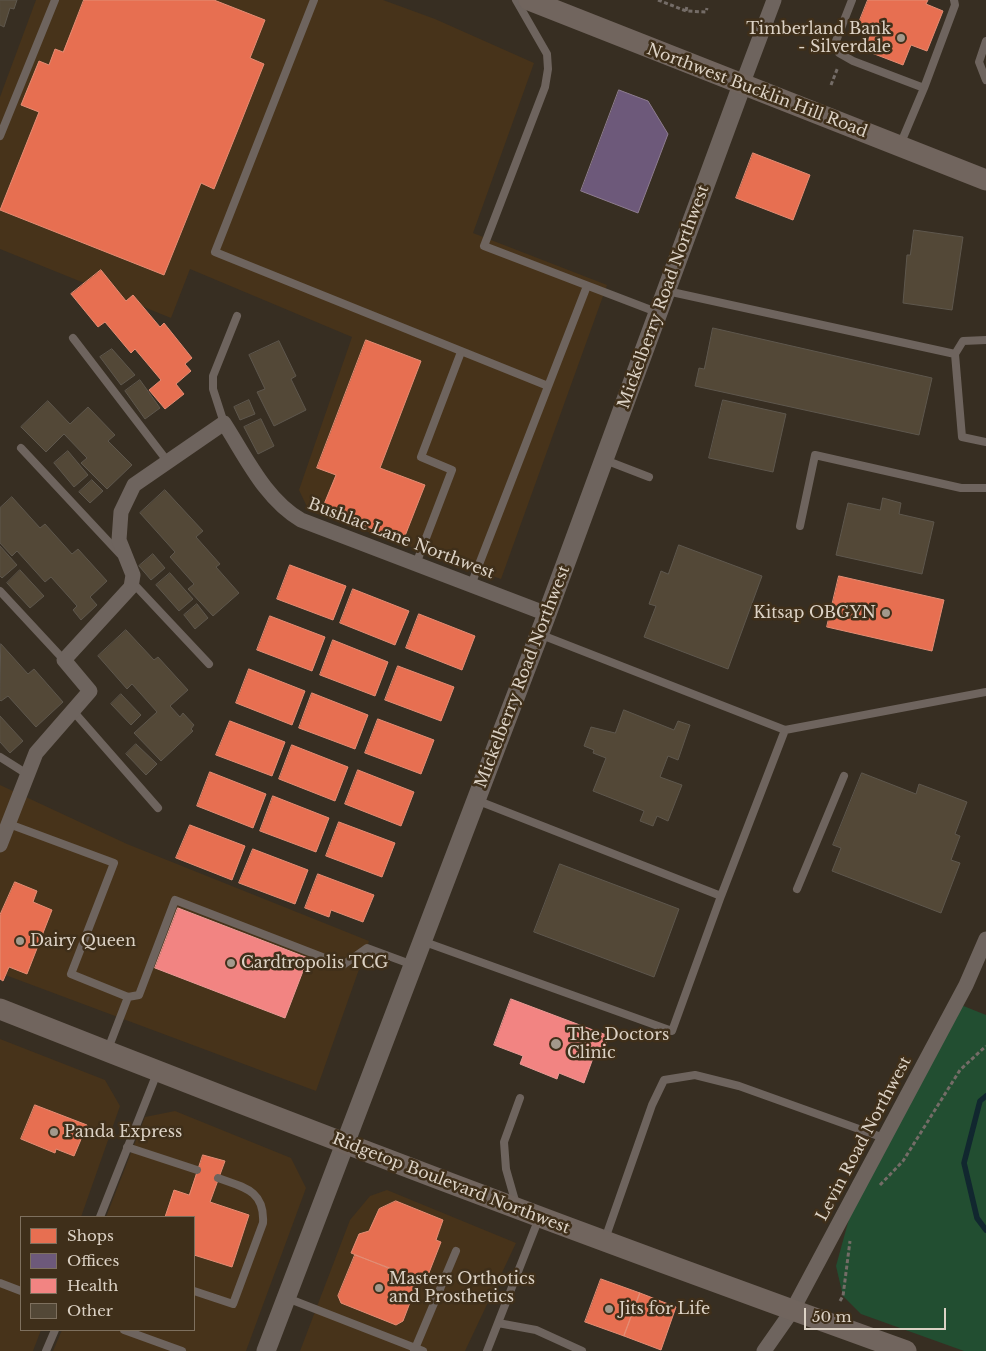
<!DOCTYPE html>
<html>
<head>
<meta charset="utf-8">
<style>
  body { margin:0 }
  #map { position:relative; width:986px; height:1351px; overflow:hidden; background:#372e22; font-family:"Libre Baskerville",serif }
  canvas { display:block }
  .legend { position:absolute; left:20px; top:1216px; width:175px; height:115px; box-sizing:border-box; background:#3f2f1a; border:1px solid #7e705e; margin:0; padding:6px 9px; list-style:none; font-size:15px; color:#dcd2c5 }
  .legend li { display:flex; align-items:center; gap:10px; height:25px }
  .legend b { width:25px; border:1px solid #7e705e }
  .scale { position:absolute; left:804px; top:1308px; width:142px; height:22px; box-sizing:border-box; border:2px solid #dcd2c5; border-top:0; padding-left:6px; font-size:15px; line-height:18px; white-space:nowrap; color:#dcd2c5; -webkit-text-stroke:4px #3f2f1a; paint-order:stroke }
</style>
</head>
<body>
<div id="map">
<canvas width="986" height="1351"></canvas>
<ul class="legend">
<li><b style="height:14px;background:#e76f51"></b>Shops</li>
<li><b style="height:14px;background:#6d597a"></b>Offices</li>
<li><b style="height:14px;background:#f28482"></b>Health</li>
<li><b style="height:14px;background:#534837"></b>Other</li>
</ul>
<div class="scale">50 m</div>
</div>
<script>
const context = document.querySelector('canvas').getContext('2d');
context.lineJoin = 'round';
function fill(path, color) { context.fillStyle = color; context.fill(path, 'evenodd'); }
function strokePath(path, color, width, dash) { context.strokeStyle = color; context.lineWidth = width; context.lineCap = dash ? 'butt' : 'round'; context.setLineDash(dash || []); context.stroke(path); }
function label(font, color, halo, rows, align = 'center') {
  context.font = font + ' "Libre Baskerville",serif'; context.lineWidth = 5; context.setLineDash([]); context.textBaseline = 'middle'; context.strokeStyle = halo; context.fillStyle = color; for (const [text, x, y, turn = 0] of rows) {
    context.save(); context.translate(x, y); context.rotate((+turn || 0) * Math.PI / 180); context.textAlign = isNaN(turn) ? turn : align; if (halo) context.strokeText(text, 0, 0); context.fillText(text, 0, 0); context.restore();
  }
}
fill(new Path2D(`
  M36 0H383L435 19 534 63 473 233 607 285 501 579 309 511 299 490 352 337 190 269 171 318 0 249V97Z
  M0 785 127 844 369 941 316 1091 0 973Z
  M0 1039 105 1080 120 1106 81 1217H21V1330H41L33 1351H0Z
  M175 1111 291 1158 306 1188 246 1351H53L62 1330H194V1217H106L145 1117Z
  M387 1190 516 1243 465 1351H300L350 1220 370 1196Z`), '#47331a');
fill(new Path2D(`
  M956 1003 986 1015V1351H964L861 1314 843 1296 836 1266 857 1190Z`), '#224e31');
const shops = new Path2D(`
  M84 0H214L265 20 250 58 264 64 239 127 214 189 201 183 164 275 0 210 39 112 21 105 39 61 49 65 55 49 63 52Z
  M868 0H928L926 4 943 11 927 51 911 45 903 65 864 50 872 31 858 25Z
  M753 153 810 175 793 220 736 198Z
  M101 270 126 301 133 295 160 327 164 323 192 358 185 364 191 371 176 384 184 394 165 409 149 390 161 380 135 349 131 353 105 322 98 327 71 294Z
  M366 340 421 361 380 468 425 485 403 541 322 509 336 475 317 468Z
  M290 565 346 586 333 620 277 599Z
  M839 576 944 600 932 651 827 627Z
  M353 589 409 611 395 645 340 623Z
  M419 614 475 636 462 670 406 648Z
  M270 616 325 637 312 671 257 650Z
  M333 640 388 662 375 696 320 675Z
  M398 666 454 687 441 721 385 700Z
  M249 669 305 691 292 725 236 703Z
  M312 693 368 715 355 749 299 728Z
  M378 719 434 740 421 774 365 753Z
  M230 721 285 742 272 776 216 755Z
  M292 745 348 767 335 801 279 779Z
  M358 770 414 792 401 826 345 804Z
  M210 772 266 794 253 828 197 806Z
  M273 796 329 818 316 852 260 831Z
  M339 822 395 843 382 877 326 856Z
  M190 825 245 846 232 880 176 858Z
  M253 849 308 870 295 904 239 883Z
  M318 874 374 895 363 922 331 910 329 917 305 908Z
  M15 882 37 891 33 902 52 910 27 974 9 967 3 981 0 979V915Z
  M35 1105 87 1125 74 1156 56 1149 55 1153 21 1139Z
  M203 1155 225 1161 210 1202 249 1215 232 1267 194 1255V1217H165L174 1190 189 1195Z
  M396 1201 443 1220 436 1240 441 1242 425 1283 351 1253 359 1234 369 1231 379 1209Z
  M355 1255 419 1279 403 1321 396 1325 341 1303 338 1296Z
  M601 1279 640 1293 624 1336 585 1322Z
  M640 1293 676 1307 661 1350 624 1336Z`);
fill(shops, '#e76f51');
strokePath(shops, '#e48d74', 1);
const offices = new Path2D(`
  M619 90 648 101 668 134 638 213 581 191Z`);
fill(offices, '#6d597a');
strokePath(offices, '#8e7d90', 1);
const health = new Path2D(`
  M178 908 308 958 285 1018 155 968Z
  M511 999 609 1036 604 1049 597 1047 584 1083 559 1073 557 1079 520 1064 523 1056 494 1045Z`);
fill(health, '#f28482');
strokePath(health, '#eb9b96', 1);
strokePath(new Path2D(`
  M986 1096 980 1101 964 1163 977 1218 986 1230`), '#11272f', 5.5);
const building = new Path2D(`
  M0 0H17L14 9 10 8 4 27 0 25Z
  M914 230 963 237 952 310 903 303 907 255H910Z
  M713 328 932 378 919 435 695 386 699 368 704 369Z
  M279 341 296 376 291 379 306 410 274 426 257 392 265 389 249 355Z
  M112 349 135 375 121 385 100 357Z
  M140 380 160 408 145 419 125 391Z
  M249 400 255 414 240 420 234 407Z
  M723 400 786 414 773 472 709 458Z
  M48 401 70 424 88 407 115 435 108 441 132 465 107 489 81 463 87 458 64 434 46 452 21 427Z
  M261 419 274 446 258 454 244 427Z
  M68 451 88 475 74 487 54 463Z
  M92 480 103 491 90 503 79 492Z
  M165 490 203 531 196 537 220 564 216 567 239 593 213 616 188 589 194 584 170 557 175 552 140 513Z
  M12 497 40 528 45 524 72 554 78 549 107 581 90 597 97 605 81 620 73 610 77 606 51 577 45 582 17 551 12 556 0 543V508Z
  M883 498 901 503 899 514 934 522 922 574 836 555 848 503 880 510Z
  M679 545 762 576 728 669 644 637 656 606 649 604 661 571 668 574Z
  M0 546 17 565 2 578 0 576Z
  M153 554 165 568 151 580 139 566Z
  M20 570 44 596 30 608 7 583Z
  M170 573 193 599 179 611 156 585Z
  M197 604 208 618 195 629 184 615Z
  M126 630 154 660 158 657 188 690 170 706 180 717 183 713 194 725 191 729 193 731 161 761 134 733 157 712 132 684 127 689 98 656Z
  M1 644 28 674 34 669 63 702 36 727 8 696 1 701 0 700Z
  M121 694 141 715 131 725 111 704Z
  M624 710 674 730 678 721 690 725 678 760 668 756 660 777 682 785 668 821 657 816 653 826 640 821 644 811 593 791 606 758 593 753 594 750 584 746 591 727 615 733Z
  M0 716 23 741 10 753 0 742Z
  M136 744 157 764 146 775 126 754Z
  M862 773 916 794 919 784 967 802 955 834 960 836 951 860 960 863 941 913 832 871 841 848 833 845Z
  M560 864 679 909 654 977 534 932Z`);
fill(building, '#534837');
strokePath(building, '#5e574d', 1);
strokePath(new Path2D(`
  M658 0 686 11 706 12 707 8
  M686 11 687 6
  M831 85 838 67
  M880 1185 903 1161 960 1070 986 1046
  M840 1301 843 1296 850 1241`), '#746c67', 3, [4, 2.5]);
strokePath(new Path2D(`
  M314 0 215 252 548 386
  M516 0 547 54 548 69 545 87 484 246 659 313
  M852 0 836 41 839 53 853 61 924 88
  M986 41 979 62 986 80
  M0 136 55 0
  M900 145 924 88 955 5 954 0
  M667 291 955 354 963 341 986 340
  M73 338 168 462
  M955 354 962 437 986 442
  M224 423 213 389V376L237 316
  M21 448 120 554
  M605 460 649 477
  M800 526 815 455 961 488H986
  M416 564 452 470 421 457 461 352
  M132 582 209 664
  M471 585 587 286
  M0 591 64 660
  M539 634 785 730 986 692
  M73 711 158 808
  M0 757 27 774
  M476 800 721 896 785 730
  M9 824 114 863 71 974 128 997 108 1049
  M797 889 844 776
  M422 941 672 1031 721 896
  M128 997 139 995 175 900 343 965 367 948 413 965
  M127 1147 197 1170
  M516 1204 506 1169 504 1142 520 1098
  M100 1217 157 1073
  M605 1239 652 1105 664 1080 695 1075 739 1086 884 1138
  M0 1283 21 1291
  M194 1291 233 1304 263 1223C265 1190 243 1187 218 1178
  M287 1298 423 1351
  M498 1323 536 1330 582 1351
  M124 1330 182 1351
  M46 1351 55 1330
  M414 1351 456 1251
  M487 1351 539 1218`), '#6e645e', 8);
strokePath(new Path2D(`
  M742 85 774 0
  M0 845 36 753 90 691 64 660 131 587 133 575 119 540 121 512 134 485 224 423C246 457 265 499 301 520L547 614
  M764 1351 792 1311 966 985 986 939`), '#6e645e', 15);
strokePath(new Path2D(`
  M266 1351 547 614 742 85`), '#6e645e', 19);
strokePath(new Path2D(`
  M529 0 986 180
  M0 1009C300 1128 602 1242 906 1351`), '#71655e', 21);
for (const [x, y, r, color] of [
  [901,38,5,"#a2998c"],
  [886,613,5,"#a2998c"],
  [20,941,5,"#a2998c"],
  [231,963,5,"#a2998c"],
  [556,1044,6,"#a2998c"],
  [54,1132,5,"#a2998c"],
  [379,1288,5,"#a2998c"],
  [609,1309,5,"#a2998c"]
]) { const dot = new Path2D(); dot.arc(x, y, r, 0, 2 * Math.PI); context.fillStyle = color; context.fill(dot); strokePath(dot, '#3f2f1a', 2); }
label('16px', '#dcd2c5', '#3f2f1a', [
  ["Timberland Bank",891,29,"right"],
  ["- Silverdale",891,47,"right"],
  ["Kitsap OBGYN",876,613,"right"],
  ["Dairy Queen",30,941],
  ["Cardtropolis TCG",241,963],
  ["The Doctors",567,1035],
  ["Clinic",567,1053],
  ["Panda Express",64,1132],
  ["Masters Orthotics",389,1279],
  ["and Prosthetics",389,1297],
  ["Jits for Life",619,1309]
], 'left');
label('16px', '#dcd2c5', '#3f2f1a', [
  ["Northwest Bucklin Hill Road",757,91,21],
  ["Mickelberry Road Northwest",664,297,-70],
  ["Bushlac Lane Northwest",401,539,21],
  ["Mickelberry Road Northwest",523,677,-69],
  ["Levin Road Northwest",864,1139,-62],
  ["Ridgetop Boulevard Northwest",451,1184,21]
]);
</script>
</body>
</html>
